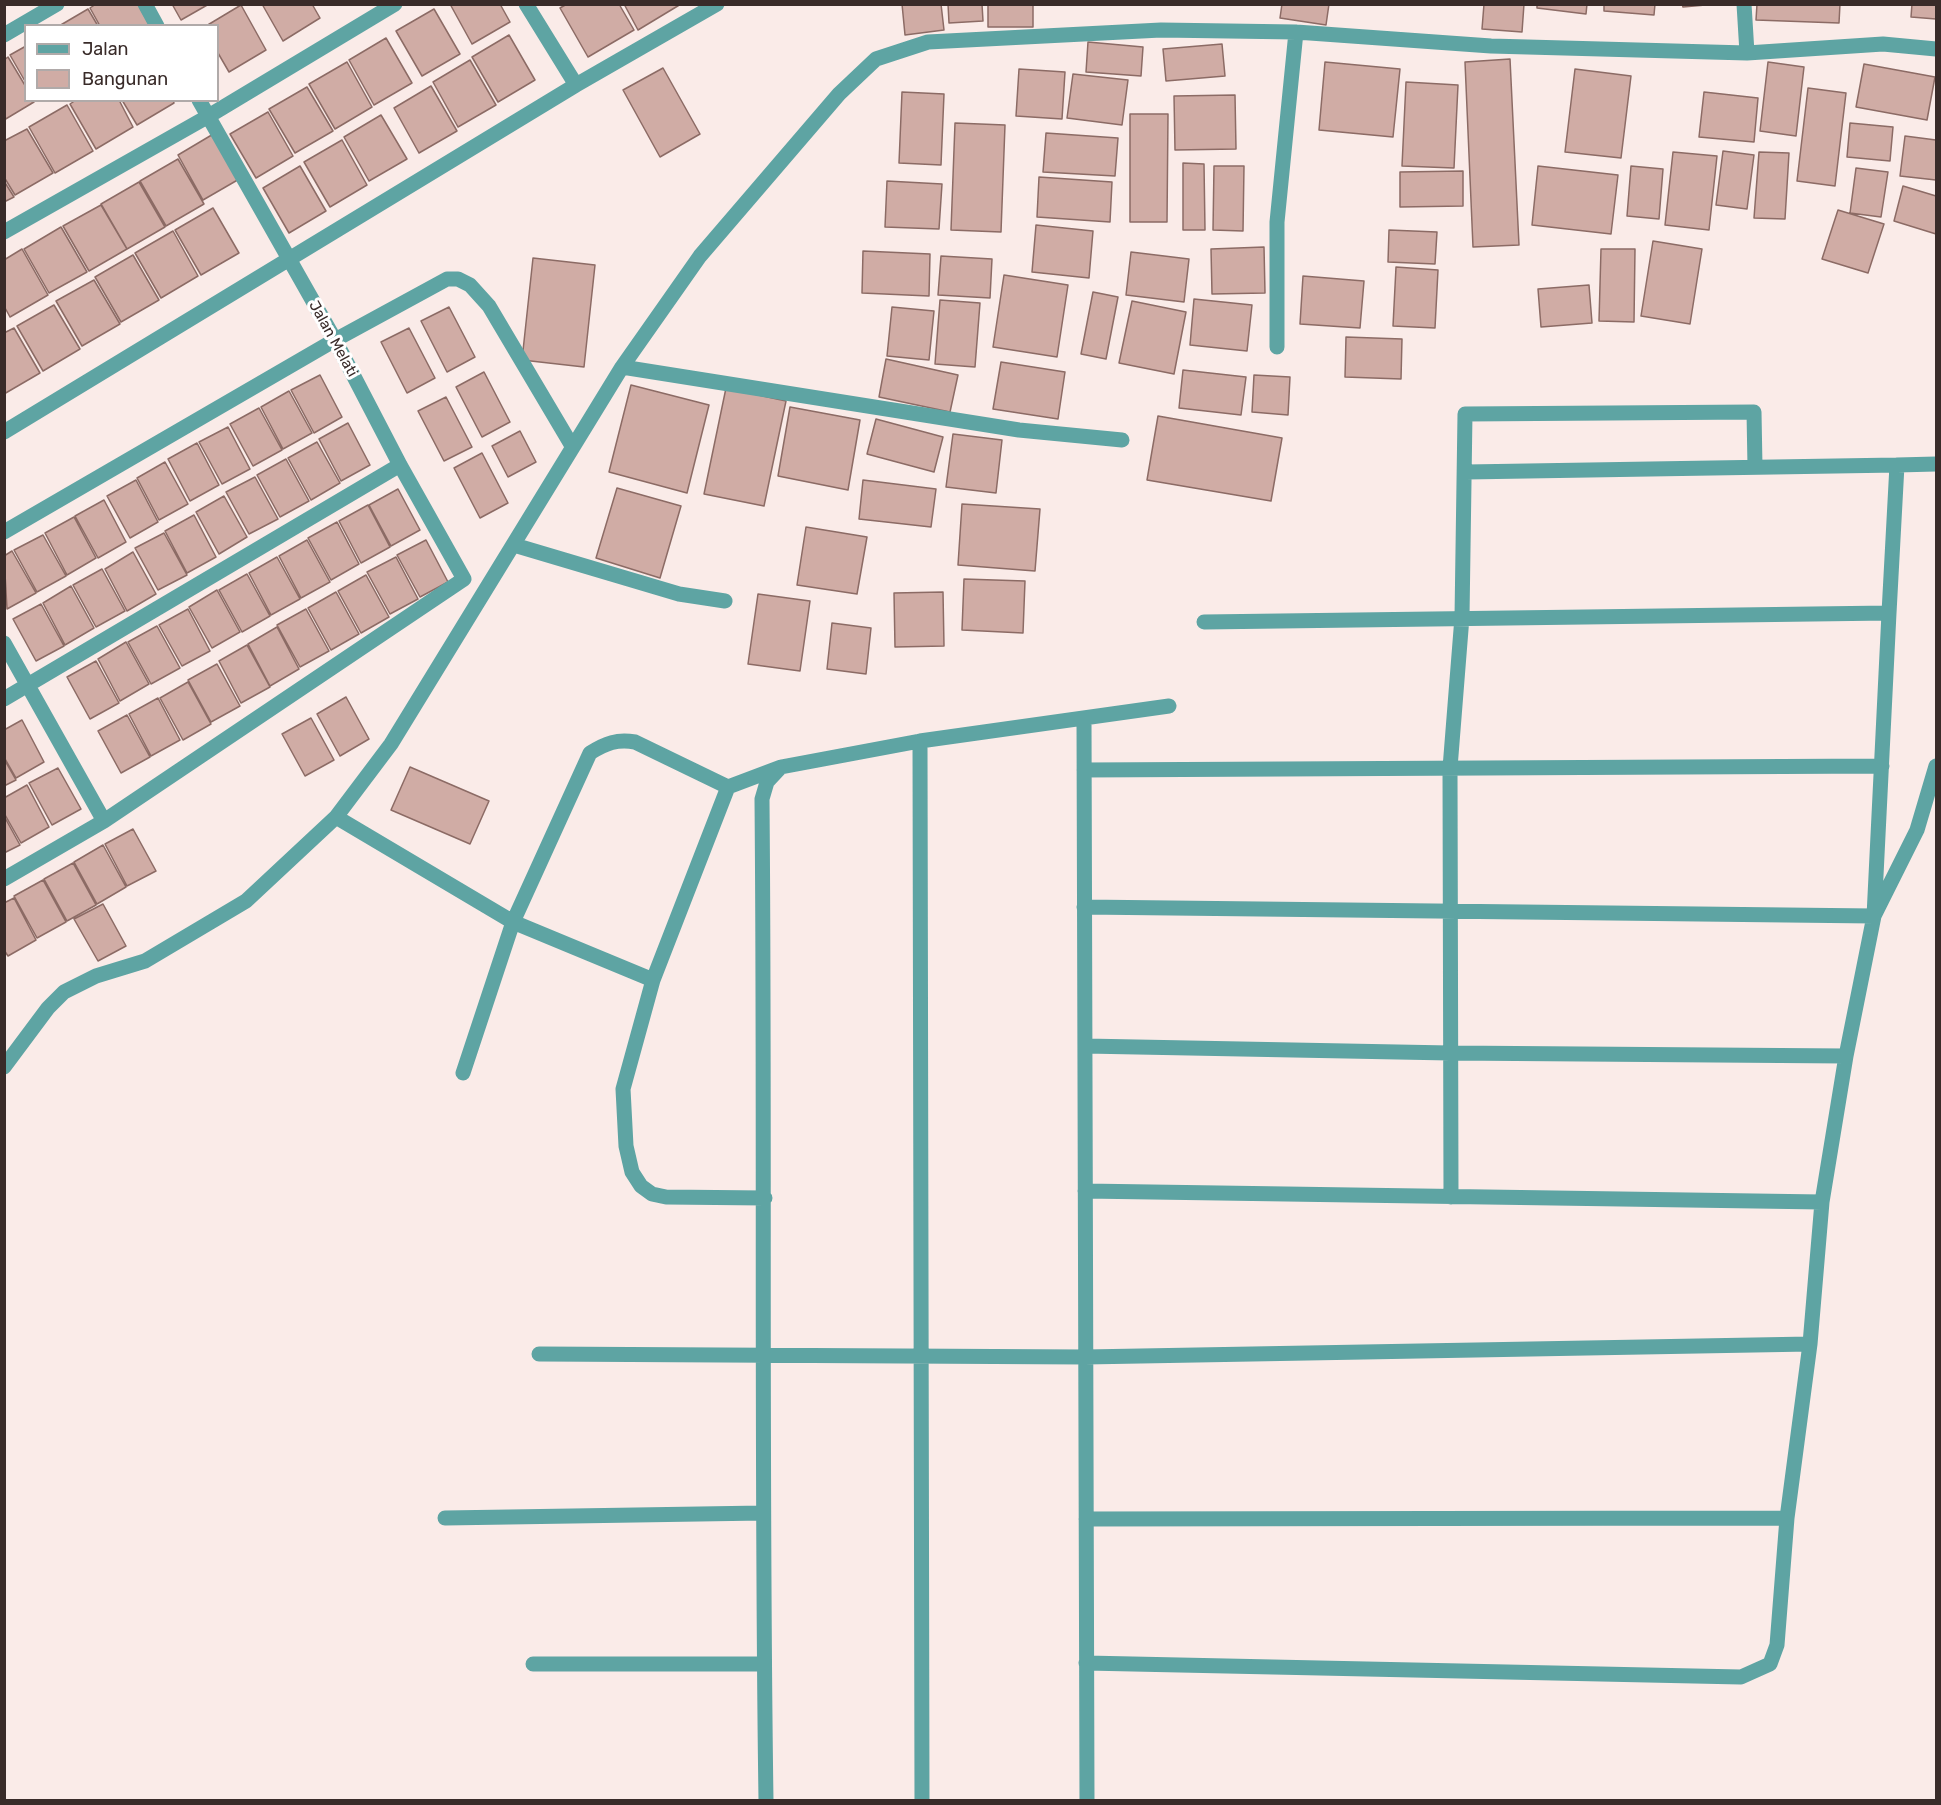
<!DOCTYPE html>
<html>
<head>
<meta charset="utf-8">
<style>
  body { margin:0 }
  #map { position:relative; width:1941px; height:1805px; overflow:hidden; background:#faebe8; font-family:Rubik,sans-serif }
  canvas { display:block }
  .frame { position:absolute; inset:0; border:6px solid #392b29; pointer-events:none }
  .legend { position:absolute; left:24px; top:24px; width:195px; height:78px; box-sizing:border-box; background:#fff; border:2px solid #b0aaa9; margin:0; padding:8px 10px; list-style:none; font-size:18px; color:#392b29 }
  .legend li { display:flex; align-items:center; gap:12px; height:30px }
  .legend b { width:30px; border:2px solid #b0aaa9 }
</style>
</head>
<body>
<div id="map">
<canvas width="1941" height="1805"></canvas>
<div class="frame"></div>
<ul class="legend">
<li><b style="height:8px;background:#5ea4a3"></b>Jalan</li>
<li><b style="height:16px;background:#d0aca5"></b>Bangunan</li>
</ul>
</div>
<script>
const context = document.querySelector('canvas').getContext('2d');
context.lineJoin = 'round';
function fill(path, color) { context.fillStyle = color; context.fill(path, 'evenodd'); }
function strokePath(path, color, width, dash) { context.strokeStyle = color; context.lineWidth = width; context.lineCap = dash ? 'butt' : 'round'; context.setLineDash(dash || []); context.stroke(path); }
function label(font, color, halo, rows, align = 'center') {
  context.font = font + ' Rubik,sans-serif'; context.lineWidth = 6; context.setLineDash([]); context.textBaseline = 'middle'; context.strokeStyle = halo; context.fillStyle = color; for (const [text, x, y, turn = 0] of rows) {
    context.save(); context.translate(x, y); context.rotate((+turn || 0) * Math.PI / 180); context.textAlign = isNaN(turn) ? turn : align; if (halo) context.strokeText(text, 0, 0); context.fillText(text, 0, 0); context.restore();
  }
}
const building = new Path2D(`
  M96 4H138L150 26H100L90 8Z
  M172 4H209L181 20Z
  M262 4H312L320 18 283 41Z
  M450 4H500L510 22 472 44Z
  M567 4H619L634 30 588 57 560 8Z
  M624 4H681L638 30Z
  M902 4H941L944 30 905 35Z
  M948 4H982L983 21 949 23Z
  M988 4H1033V27H988Z
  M1282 4H1329L1326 25 1280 18Z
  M1484 4H1524L1522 32 1482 29Z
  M1537 4H1587L1586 14 1537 8Z
  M1604 4H1655L1654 15 1604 11Z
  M1682 4H1717L1683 7Z
  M1757 4H1840L1839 23 1756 20Z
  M1912 4H1936V19L1911 17Z
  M241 5 266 50 229 72 218 53V26H206Z
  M88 9 98 26H59Z
  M434 9 460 54 422 76 396 31Z
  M509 35 535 80 498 102 472 57Z
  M386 38 412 83 374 105 349 60Z
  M1088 42 1143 47 1141 76 1086 72Z
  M1222 44 1225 76 1166 81 1163 49Z
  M26 46V83L10 55Z
  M8 57 26 87V100L34 102 4 120V60Z
  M1510 59 1519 245 1473 247 1465 62Z
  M470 60 496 105 458 127 433 82Z
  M347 62 372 107 335 129 309 84Z
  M1325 62 1400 69 1393 137 1319 130Z
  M1768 62 1804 67 1796 136 1760 131Z
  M1864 64 1935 77 1927 120 1856 107Z
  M663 68 700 134 660 157 623 90Z
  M1019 69 1065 72 1062 119 1016 116Z
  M1575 69 1631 76 1621 158 1565 152Z
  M1073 74 1128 80 1122 125 1067 118Z
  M1406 82 1458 85 1454 168 1402 166Z
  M431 86 457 131 419 153 394 108Z
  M307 87 333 131 295 153 269 109Z
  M1808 88 1846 93 1835 186 1797 181Z
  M902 92 944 94 941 165 899 163Z
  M1704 92 1758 98 1754 142 1699 137Z
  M1235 95 1236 149 1175 150 1174 96Z
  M76 100H119L133 127 96 149 70 104Z
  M122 100H173L174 103 137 125Z
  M67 105 93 151 55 173 29 127Z
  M268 112 293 156 256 178 230 134Z
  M1130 114H1168L1167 222H1130Z
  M381 115 407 159 369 181 344 137Z
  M955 123 1005 125 1001 232 951 230Z
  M1850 123 1893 127 1890 161 1847 157Z
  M27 129 53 173 15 195 4 177V141Z
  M215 133 241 178 203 200 178 155Z
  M1046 133 1118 138 1115 176 1043 172Z
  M1905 136 1936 140V180L1900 176Z
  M342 140 367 185 330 207 304 162Z
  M1723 151 1754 155 1747 209 1716 205Z
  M1673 152 1717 156 1709 230 1665 225Z
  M1759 152 1789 153 1785 219 1754 218Z
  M178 159 204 204 166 226 140 181Z
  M1183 163 1204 164 1205 230H1183Z
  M300 166 326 211 289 233 263 188Z
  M1214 166H1244L1243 231 1213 230Z
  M1538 166 1618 175 1611 234 1532 225Z
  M1631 166 1663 169 1659 219 1627 216Z
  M1856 168 1888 172 1881 217 1850 213Z
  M1463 171V206L1400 207V172Z
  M1039 177 1112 182 1110 222 1037 217Z
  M4 181 14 197 4 202Z
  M887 181 942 184 939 229 885 227Z
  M139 182 165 227 127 249 101 204Z
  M1903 186 1936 196V234L1894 221Z
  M101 205 127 249 89 271 63 226Z
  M213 208 239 253 201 275 175 230Z
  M1838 210 1884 224 1868 273 1822 259Z
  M1036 225 1093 231 1089 278 1032 272Z
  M61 227 87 272 49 293 24 249Z
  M1389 230 1437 232 1435 264 1388 262Z
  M173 231 198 276 161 298 135 253Z
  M1653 241 1702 249 1690 324 1641 316Z
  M1264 247 1265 293 1212 294 1211 249Z
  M22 249 48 295 10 317 4 306V260Z
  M1601 249H1635L1634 322 1599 321Z
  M863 251 930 254 929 296 862 293Z
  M1131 252 1189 259 1184 302 1126 295Z
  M133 255 159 300 121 322 95 277Z
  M941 256 992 259 990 298 938 295Z
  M533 258 595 265 584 367 522 360Z
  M1396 267 1438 270 1435 328 1393 326Z
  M1004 275 1068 285 1057 357 993 347Z
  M1303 276 1364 281 1360 328 1300 324Z
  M94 280 120 324 82 346 56 301Z
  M1589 285 1592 323 1541 327 1538 289Z
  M1093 292 1118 297 1106 359 1081 354Z
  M1194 299 1252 305 1247 351 1190 345Z
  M940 300 980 303 975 367 935 364Z
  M1132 301 1186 312 1174 374 1119 363Z
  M54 305 80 349 43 371 17 326Z
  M449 307 475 357 447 372 421 321Z
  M892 307 934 311 929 360 887 356Z
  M14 328 40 373 4 394V333Z
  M409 328 435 378 407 393 381 342Z
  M1346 337 1402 339 1401 379 1345 377Z
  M886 359 958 375 950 412 879 397Z
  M1001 362 1065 372 1058 419 993 409Z
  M1183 370 1246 377 1241 415 1179 408Z
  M484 372 510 422 482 437 456 387Z
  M320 375 342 417 314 433 291 390Z
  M1254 375 1290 377 1288 415 1252 412Z
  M631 385 709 405 687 493 609 472Z
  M726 388 786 401 764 506 704 494Z
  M289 391 312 433 283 449 261 407Z
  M446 397 472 447 444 461 418 411Z
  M790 407 860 420 848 490 778 476Z
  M259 408 282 450 253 466 230 424Z
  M1158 416 1282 438 1271 501 1147 480Z
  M876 419 943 437 934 472 867 454Z
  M348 423 370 465 341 481 319 439Z
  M228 427 250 469 222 484 199 442Z
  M520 431 536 462 508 477 492 446Z
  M953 434 1002 440 996 493 946 487Z
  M317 442 340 483 311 500 288 458Z
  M197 443 219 485 190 501 168 459Z
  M482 453 508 503 480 518 454 468Z
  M286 459 309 501 280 517 257 475Z
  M165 462 188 504 159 520 137 478Z
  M255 477 278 519 249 534 226 492Z
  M136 480 158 522 130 538 107 496Z
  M863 480 936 489 931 527 859 519Z
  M617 488 681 506 660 578 596 558Z
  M398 489 420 530 391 546 369 505Z
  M224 496 247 537 219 554 196 512Z
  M104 500 126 542 98 558 75 516Z
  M962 504 1040 509 1035 571 958 565Z
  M368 505 390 547 361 563 339 521Z
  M194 515 216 557 187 573 165 531Z
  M74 517 96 558 67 575 45 533Z
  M337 522 359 564 331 580 308 538Z
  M806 527 867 537 857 594 797 585Z
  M164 533 187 575 158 590 135 548Z
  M43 535 66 576 37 592 14 550Z
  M307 540 330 582 301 598 279 556Z
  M426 540 448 582 420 597 397 555Z
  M12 551 36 593 7 609 4 556Z
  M133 552 156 594 127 611 105 569Z
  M277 557 300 599 271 615 249 573Z
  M396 557 418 599 390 614 367 572Z
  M102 569 125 611 96 627 73 585Z
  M247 574 270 616 242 632 219 590Z
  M366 575 389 617 361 633 338 591Z
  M964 579 1025 581 1023 633 962 630Z
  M71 586 94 628 65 645 43 603Z
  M217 590 240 632 212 648 189 607Z
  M336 592 359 634 331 650 308 608Z
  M943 592 944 646 895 647 894 593Z
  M758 594 810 601 800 671 748 664Z
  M41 604 64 646 36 661 13 619Z
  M188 609 210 651 182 666 159 625Z
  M306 609 329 651 300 667 277 625Z
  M832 623 871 628 866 674 827 669Z
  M157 626 180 668 151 684 128 642Z
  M277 627 299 669 270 686 248 644Z
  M126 642 149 684 120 701 98 659Z
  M247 645 270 687 241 703 219 661Z
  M96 661 119 703 90 719 67 677Z
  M217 664 240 706 211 722 188 680Z
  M188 682 211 724 183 740 160 698Z
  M346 697 369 739 340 756 317 714Z
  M158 698 180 740 151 756 129 714Z
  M127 715 150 757 121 773 98 731Z
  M311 718 334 760 305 776 282 734Z
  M22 720 44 762 16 778 4 757V730Z
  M4 759 16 780 4 786Z
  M410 767 489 801 470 844 391 810Z
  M58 768 81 809 52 825 29 783Z
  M27 785 49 827 21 843 4 813V798Z
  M4 816 20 845 4 853Z
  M133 829 156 871 127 886 105 844Z
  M103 845 126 887 97 904 74 862Z
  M73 863 96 905 67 921 44 879Z
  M43 880 66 922 37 938 14 896Z
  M14 898 36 940 8 956 4 950V903Z
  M103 904 126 946 98 961 74 919Z`);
fill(building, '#d0aca5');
strokePath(building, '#8c6b65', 1.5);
strokePath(new Path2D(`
  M145 4 157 26
  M526 4 576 85
  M1744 4 1747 53
  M4 35 57 4
  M4 232 207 117 395 4
  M1277 347V222L1296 32
  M622 367 1019 430 1122 440
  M4 432 576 85 717 4
  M1897 465 1936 464
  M1466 472 1897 465 1889 613
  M4 532 335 340 447 279H458L470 285 489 306 572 446
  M514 545 679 594 725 601
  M4 643 104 821
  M4 699 400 465
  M1084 718 1087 1800
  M920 741 922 1800
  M1084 770 1882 766
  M336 817 513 922 653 980
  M4 879 104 821 464 579 400 465 335 340 199 100
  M1084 907 1874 916 1917 830 1936 766
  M1085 1046 1450 1053 1846 1056
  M4 1067 48 1008 64 992 96 976 145 961 246 901 336 817 391 744 622 367 700 256 839 94 876 59 928 42 1161 30 1296 32 1491 46 1747 53 1883 44 1936 49
  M463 1073 513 922 590 753C606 743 617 739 635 742L728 787
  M1085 1191 1822 1202
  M1451 1197 1450 768 1462 617 1465 414 1754 412 1755 467
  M765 1198 666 1197 652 1194 641 1186 632 1172 626 1146 623 1089 653 980 728 787 781 767 920 741 1169 706
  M539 1354 1085 1357 1810 1344
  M445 1518 763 1513
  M1086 1519 1787 1518
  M1086 1663 1741 1677 1770 1664 1777 1645 1787 1518 1810 1344 1822 1202 1846 1056 1874 916 1889 613 1204 622
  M533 1664H764
  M766 1800C761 1467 765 1133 762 799L767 782 781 767`), '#5ea4a3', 15);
label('15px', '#392b29', '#fff', [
  ["Jalan Melati",333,339,61]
]);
</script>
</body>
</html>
